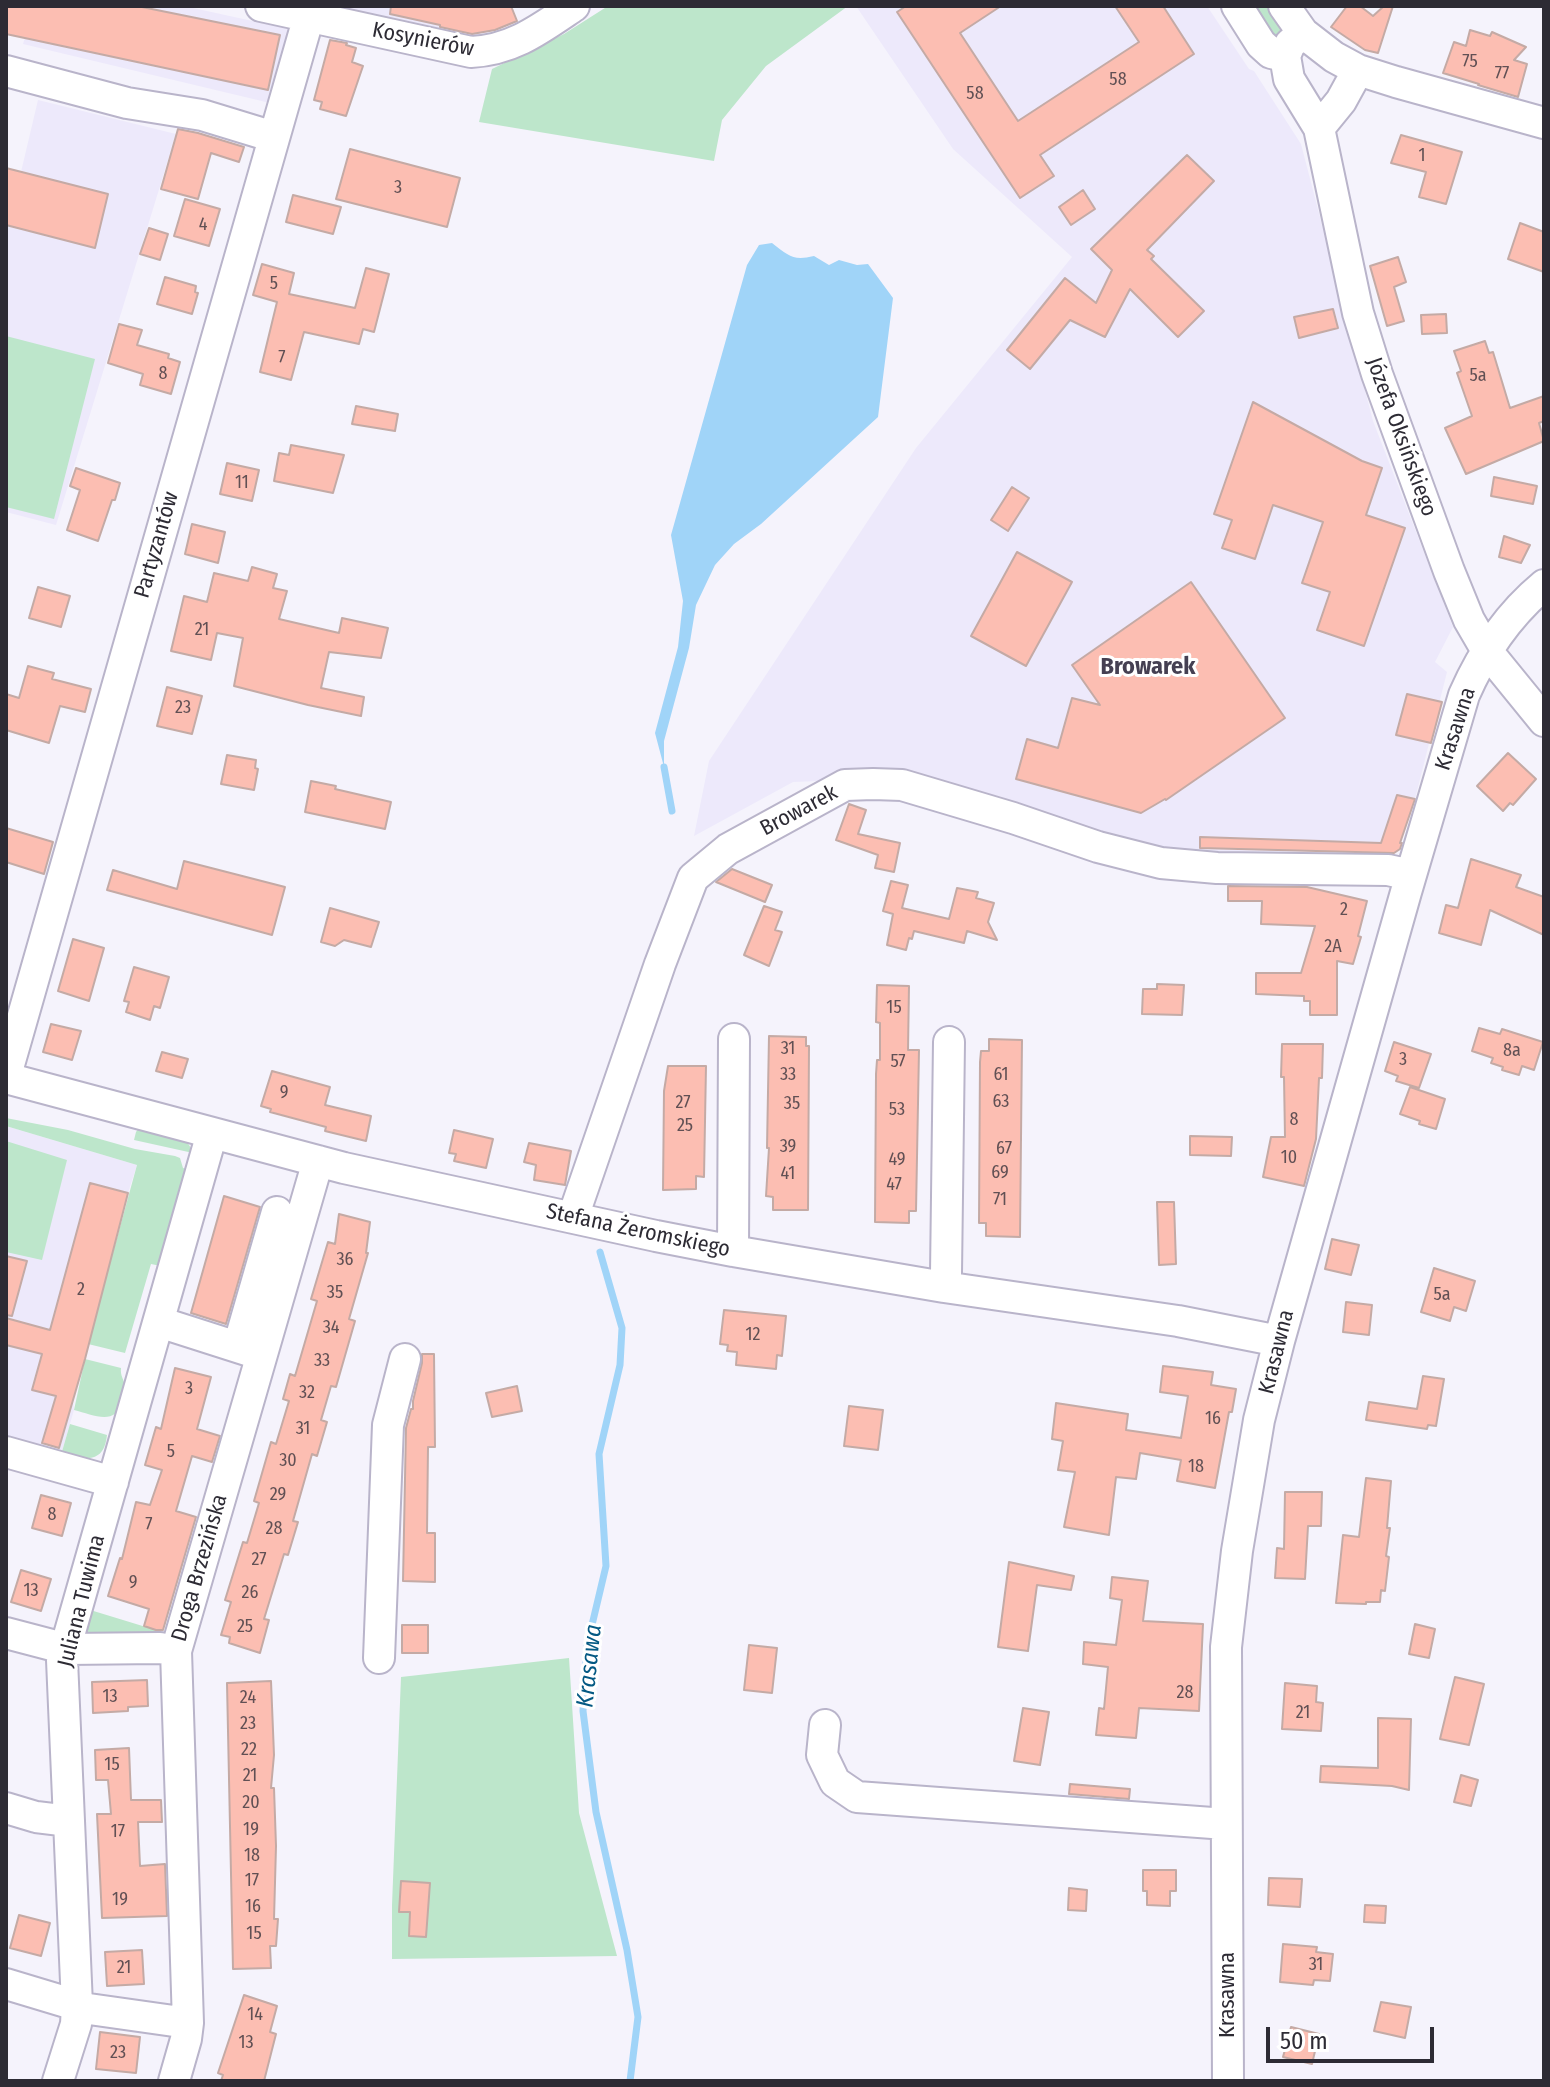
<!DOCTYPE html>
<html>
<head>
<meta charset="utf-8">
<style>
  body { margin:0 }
  #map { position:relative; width:1550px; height:2087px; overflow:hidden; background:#f5f3fc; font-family:"Fira Sans Condensed",sans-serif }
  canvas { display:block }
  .frame { position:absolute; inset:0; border:8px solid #2d2b34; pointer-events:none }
  .scale { position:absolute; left:1266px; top:2027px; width:168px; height:36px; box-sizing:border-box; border:4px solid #2d2b34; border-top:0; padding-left:10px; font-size:24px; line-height:28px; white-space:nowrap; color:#2d2b34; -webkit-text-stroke:6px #fff; paint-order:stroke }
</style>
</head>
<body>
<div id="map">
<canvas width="1550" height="2087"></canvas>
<div class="frame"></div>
<div class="scale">50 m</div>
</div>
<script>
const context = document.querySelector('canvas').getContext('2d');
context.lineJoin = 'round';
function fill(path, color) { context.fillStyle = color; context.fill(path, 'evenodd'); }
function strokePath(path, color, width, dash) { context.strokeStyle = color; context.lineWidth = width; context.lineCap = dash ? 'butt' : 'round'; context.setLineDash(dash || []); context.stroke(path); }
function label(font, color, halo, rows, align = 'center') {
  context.font = font + ' "Fira Sans Condensed",sans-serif'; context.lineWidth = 6; context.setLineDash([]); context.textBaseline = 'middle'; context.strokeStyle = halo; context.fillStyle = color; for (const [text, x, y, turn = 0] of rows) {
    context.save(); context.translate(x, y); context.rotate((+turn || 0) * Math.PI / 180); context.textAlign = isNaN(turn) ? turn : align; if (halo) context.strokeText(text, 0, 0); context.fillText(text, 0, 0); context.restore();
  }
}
fill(new Path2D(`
  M34 6H184L289 29 270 103 23 44Z
  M336 6H511L518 23 477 36Z
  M856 6H1207L1249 69 1254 71 1301 144 1373 421 1453 627 1435 662 1447 672 1415 799 1397 851 1384 860 1150 855 999 796 896 778 793 782 694 836 709 761 916 448 1072 257 953 149Z
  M38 100 176 134 56 525 6 512V168L21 172Z
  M6 1126 137 1165 128 1193 88 1344 73 1400 74 1410 61 1455 6 1439Z`), '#ede9fb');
fill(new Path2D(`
  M608 6H848L766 66 722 120 714 161 479 122 492 69 564 34Z
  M1245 6H1266L1282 30V37L1277 40Z
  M6 336 95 359 54 519 6 507Z
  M6 1118 68 1130 135 1149 175 1156 180 1158 183 1168 189 1170 161 1266 151 1264 125 1353 88 1344 137 1165 6 1126Z
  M139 1128C161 1132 185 1129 193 1153L134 1140 136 1132Z
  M6 1141 67 1160 42 1260 6 1252Z
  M85 1359 121 1368C120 1376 124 1379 125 1387 125 1392 124 1395 123 1400 116 1427 94 1415 74 1410Z
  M70 1424 107 1435C104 1465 84 1459 61 1455Z
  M87 1609 172 1635 85 1634Z
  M569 1658 579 1813 617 1956 392 1959V1905L401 1677Z`), '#bde6cb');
fill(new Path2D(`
  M772 243C789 256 793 261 814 256L829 265 839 260 857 265 868 264 893 298 878 417 761 524 734 544 715 565 696 605 689 648 664 741V767L655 733 678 647 683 601 671 535 747 265 759 245Z`), '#a0d4f8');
strokePath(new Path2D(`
  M664 767 672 811
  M600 1252 622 1328 620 1365 599 1454 606 1566 587 1646 583 1711 596 1812 627 1950 638 2017 630 2081`), '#a0d4f8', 7);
const building = new Path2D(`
  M6 6H137L280 35 268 90 6 34Z
  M391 6H511L517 21 495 30 472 34 440 27V25L390 14Z
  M906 6H1001L960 33 1018 121 1139 42 1115 6H1163L1194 54 1040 155 1054 176 1020 198 897 12Z
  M1347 6H1360L1373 16 1384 6H1393L1378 53 1365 50 1331 27Z
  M1470 30 1490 36 1492 32 1526 47 1514 60 1527 64 1518 97 1478 85 1479 84 1443 73 1454 42 1466 46Z
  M330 40 347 43 346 45 356 48 352 62 363 66 346 116 320 109 322 102 314 100Z
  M178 129 198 133 244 147 239 162 211 153 198 199 161 189Z
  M1401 135 1462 152 1446 204 1419 197 1426 172 1391 163Z
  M350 149 460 178 447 227 336 199Z
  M1187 155 1214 181 1147 250 1154 256 1151 259 1204 311 1178 337 1130 289 1105 337 1070 320 1030 369 1007 350 1065 278 1096 303 1112 270 1091 249Z
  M6 168 108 194 95 248 6 225Z
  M1083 190 1095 209 1071 225 1059 207Z
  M293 195 341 207 333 234 286 222Z
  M185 199 220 209 209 246 174 236Z
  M1520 223 1544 232V272L1508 259Z
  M149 228 168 234 160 260 140 254Z
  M1398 257 1406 282 1394 287 1404 321 1387 326 1370 266Z
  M262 264 294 273 289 294 355 308 366 268 389 274 374 332 363 329 359 344 304 332 291 380 260 372 277 302 253 295Z
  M165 277 196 286 195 292 198 293 192 314 157 304Z
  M1333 309 1338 328 1299 338 1294 317Z
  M1446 314 1447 333 1422 334 1421 315Z
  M119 324 142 330 137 345 169 354 168 358 180 362 171 394 140 385 143 374 108 363Z
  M1485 341 1489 353 1493 352 1510 408 1544 396V421L1539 423 1544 441 1466 474 1445 428 1472 416 1457 373 1461 371 1454 351Z
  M1253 402 1362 461 1382 468 1366 515 1405 528 1364 646 1317 630 1330 592 1302 583 1323 522 1273 505 1255 559 1222 548 1232 520 1214 514Z
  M356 406 398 414 395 431 352 424Z
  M291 445 344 455 333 493 274 481 279 453 289 455Z
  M227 463 259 470 252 501 220 494Z
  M76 468 120 483 115 500H112L98 541 67 530 80 490 70 486Z
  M1494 477 1537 486 1533 504 1491 496Z
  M1012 487 1029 498 1008 531 991 520Z
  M192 524 225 532 218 563 185 554Z
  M1504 536 1530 545 1521 563 1499 557Z
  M1017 552 1072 582 1026 666 971 636Z
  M252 567 277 574 273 588 287 591 279 619 339 633 342 618 388 628 381 658 329 652 321 688 364 697 361 716 308 705 234 686 243 638 217 633 211 660 171 651 184 596 207 602 214 573 248 581Z
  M1191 582 1285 718 1166 800 1165 799 1141 813 1016 779 1027 739 1058 748 1072 698 1100 705 1072 665Z
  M38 587 70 596 61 627 29 618Z
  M28 666 54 673 52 679 91 689 85 712 60 706 49 743 6 730V694L19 698Z
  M167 687 202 696 192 734 157 726Z
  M1407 694 1442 702 1431 743 1396 735Z
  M1508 753 1536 779 1513 805 1510 803 1503 811 1477 786Z
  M227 755 256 760 255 768 258 769 254 790 221 784Z
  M311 781 336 786 335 789 391 802 385 829 305 812Z
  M1397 795 1415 799 1400 843H1402L1400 849 1394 853 1200 848V837L1381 843Z
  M849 804 866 810 858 834 900 843 894 872 875 868 878 855 836 840Z
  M6 828 53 842 44 874 6 862Z
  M1471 859 1521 875 1516 887 1544 897V935L1490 910 1481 945 1439 933 1446 905 1458 908Z
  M184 861 285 887 272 935 107 890 113 870 177 889Z
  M732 869 772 885 765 902 716 882Z
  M891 881 908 885 902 908 949 919 957 888 978 892 976 898 994 903 988 922 997 940 967 931 964 943 914 931 912 939 909 938 906 950 887 945 893 914 883 911Z
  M1228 886 1307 887 1367 901 1358 936 1361 937 1353 964 1337 961V1015H1310V1001H1304V996L1256 994V973H1301L1315 926 1261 924 1262 901H1228Z
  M764 906 782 912 775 930 782 932 769 966 744 955Z
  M330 908 379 922 371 947 344 940 335 946 321 942Z
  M73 939 104 948 89 1001 58 991Z
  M134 967 169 977 160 1008 154 1006 150 1020 126 1012 129 1002 124 1001Z
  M1157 984 1184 985 1182 1015 1142 1014 1143 989H1157Z
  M877 985 909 986 908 1050H919L916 1211H909V1223L875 1222 876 1074 877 1060H880V1023L876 1022Z
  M51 1024 81 1031 72 1060 43 1052Z
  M1479 1028 1500 1034 1502 1029 1543 1042 1534 1070 1522 1066 1519 1075 1502 1070 1503 1067 1491 1063 1493 1058 1472 1051Z
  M769 1036 806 1037V1046H809L808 1210H773V1197L766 1196 769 1148H767Z
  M989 1039 1022 1040 1020 1237 986 1236V1223H979L980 1062 981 1051H989Z
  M1394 1042 1431 1054 1419 1088 1396 1081 1398 1076 1385 1071Z
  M1282 1044H1323L1322 1078H1319L1316 1139 1304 1186 1263 1177 1271 1137H1285L1284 1077H1281Z
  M162 1052 188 1059 182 1078 156 1071Z
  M668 1066H706L704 1177 696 1176V1189L663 1190 664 1091Z
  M272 1071 330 1087 325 1105 371 1116 366 1141 325 1131 326 1127 270 1112 271 1109 261 1106Z
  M1410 1087 1445 1099 1436 1129 1419 1124 1420 1121 1400 1114Z
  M454 1130 493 1139 486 1168 454 1161 456 1154 449 1153Z
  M1190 1136 1232 1137 1231 1156 1190 1155Z
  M529 1143 571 1151 565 1185 534 1180 536 1165 524 1162Z
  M90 1183 128 1193 85 1359 59 1448 42 1443 56 1396 32 1390 42 1354 6 1345V1318L50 1330Z
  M224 1196 260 1207 226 1324 191 1313Z
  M1157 1202H1174L1176 1264 1159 1265Z
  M339 1214 370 1222 366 1253H368L349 1319 355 1321 336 1387 331 1386 321 1420 327 1422 317 1456 312 1454 293 1521 298 1522 288 1555 284 1554 264 1619 269 1620 260 1653 229 1643 230 1637 221 1635 231 1602 225 1600 243 1542 247 1543 259 1503 254 1501 271 1442 276 1444 289 1401 283 1399 290 1374 295 1376 317 1301 311 1299 328 1242 335 1244Z
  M1332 1239 1359 1245 1351 1275 1325 1269Z
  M6 1256 27 1261 12 1316 6 1315Z
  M1434 1268 1475 1281 1466 1311 1454 1307 1450 1321 1421 1312Z
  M1346 1302 1372 1305 1369 1335 1343 1332Z
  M724 1310 786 1316 782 1356 777 1355 776 1369 736 1365 737 1352 727 1351 728 1345 720 1344Z
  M422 1354H434L435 1447H428L427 1533H435V1582L403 1581 406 1428 411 1409H413V1401L422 1363Z
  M1163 1366 1213 1372 1211 1385 1236 1389 1232 1412H1229L1215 1488 1177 1481 1181 1460 1140 1453 1136 1479 1116 1477 1109 1535 1064 1527 1075 1472 1058 1470 1063 1441 1052 1439 1056 1403 1128 1414 1126 1430 1181 1438 1188 1396 1160 1392Z
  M175 1368 211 1377 197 1429 220 1436 212 1462 192 1456 176 1511 196 1517 163 1630H156L144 1626 149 1609 108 1596 120 1558 122 1559 136 1502 150 1505 162 1470 145 1465 156 1427 161 1429Z
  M1423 1376 1444 1379 1436 1426 1428 1425 1427 1429 1366 1420 1369 1402 1417 1409Z
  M517 1386 522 1411 492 1417 486 1393Z
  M849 1406 883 1410 878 1450 844 1446Z
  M1366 1478 1391 1481 1387 1528H1390L1386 1556 1389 1557 1385 1591 1381 1590 1380 1602H1366V1604L1336 1603 1343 1535 1359 1537Z
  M1285 1492H1322L1321 1526H1308L1305 1579 1275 1578 1277 1548 1284 1549Z
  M41 1495 71 1503 62 1536 32 1528Z
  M1009 1562 1074 1576 1071 1590 1037 1585 1028 1651 998 1647Z
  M21 1570 51 1579 41 1611 11 1602Z
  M1112 1577 1148 1581 1143 1621 1203 1624 1199 1711 1139 1708 1136 1738 1096 1735 1099 1708 1104 1709 1108 1667 1083 1664 1084 1642 1116 1645 1122 1600 1110 1598Z
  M1415 1624 1435 1629 1429 1658 1409 1654Z
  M402 1625H428V1653H402Z
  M749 1645 777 1648 772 1693 744 1690Z
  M1455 1677 1484 1684 1469 1745 1440 1739Z
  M147 1680 148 1706 128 1707V1711L93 1713 92 1682Z
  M271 1681 274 1755 271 1788H274L276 1846 274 1919H278L276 1946H270L271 1968 233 1969 227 1683Z
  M1285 1683 1317 1686 1316 1702 1323 1703 1321 1731 1282 1729Z
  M1023 1708 1049 1712 1040 1765 1014 1761Z
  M1378 1718 1411 1719 1409 1790 1392 1786 1320 1782 1321 1766 1378 1768Z
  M129 1748 131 1800H161L162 1822H138L140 1866 165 1864 167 1916 102 1918 97 1814H111L108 1780H96L95 1750Z
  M1461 1775 1478 1780 1471 1806 1454 1802Z
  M1070 1784 1130 1789 1129 1799 1069 1794Z
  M1143 1870H1176V1891H1170V1906L1147 1905V1891H1143Z
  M1269 1878 1302 1879 1300 1907 1268 1905Z
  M401 1881 430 1883 426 1937 409 1936 410 1912H399Z
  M1069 1888 1087 1890 1086 1911 1068 1910Z
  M1365 1905 1386 1906 1385 1923 1364 1922Z
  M19 1915 50 1923 41 1956 10 1948Z
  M1283 1944 1317 1947 1316 1952 1333 1954 1330 1981 1314 1980 1313 1985 1280 1982Z
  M142 1950 144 1984 107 1986 105 1952Z
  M244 1995 277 2006 270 2032 276 2034 264 2081H221L223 2075 218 2073Z
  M1381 2002 1411 2007 1405 2038 1374 2031Z
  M1291 2027 1319 2034 1312 2064 1283 2057Z
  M100 2032 140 2037 136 2073 96 2069Z`);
fill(building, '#fcbeb2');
strokePath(building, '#c4aaa5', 2);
const minor = new Path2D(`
  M261 6 471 52C513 50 540 29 574 6
  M1237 6 1261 44 1271 53 1285 56
  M1284 6 1303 33 1334 57 1358 70 1396 82 1544 123
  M1303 33 1290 44 1285 56 1289 79 1319 128 1358 313 1377 374 1449 571 1469 620 1487 651 1544 721
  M6 71 127 103 202 115 274 137
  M1319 128 1341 101 1358 70
  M6 1075 309 16
  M6 1078 344 1168 656 1236 733 1251 944 1287 1178 1321 1279 1341
  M573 1217 660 964 693 878 728 849 845 785 873 784 902 785 1013 818 1098 847 1161 863 1217 868 1388 870 1411 875
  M733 1251 734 1039
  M944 1287 946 1273 949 1042
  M159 1322 256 1353
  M238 1347 277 1212
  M6 1452 113 1482
  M6 1633 67 1649 160 1648 176 1651
  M379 1658 388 1425 405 1359
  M825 1725 822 1755 835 1782 857 1797 1226 1824
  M6 1808 36 1817 69 1821
  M6 1984 89 2009 188 2023
  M58 2081 76 2024 77 2005 62 1660 212 1133
  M174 2081 186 2039 188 2023 176 1651 318 1161
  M1228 2081 1226 1647 1237 1551 1259 1420 1279 1341 1406 892 1464 695C1482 654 1509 614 1544 585`);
strokePath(minor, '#b9b4ca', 34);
strokePath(minor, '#fff', 30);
label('18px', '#615054', null, [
  ["75",1470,62],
  ["77",1502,74],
  ["58",1118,80],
  ["58",975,94],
  ["1",1422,156],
  ["3",398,188],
  ["4",203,225],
  ["5",274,284],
  ["7",282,358],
  ["8",163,374],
  ["5a",1478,376],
  ["11",242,483],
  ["21",202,630],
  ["23",183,708],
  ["2",1344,910],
  ["2A",1333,947],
  ["15",894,1008],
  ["31",788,1049],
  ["8a",1512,1051],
  ["3",1403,1060],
  ["57",898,1062],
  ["33",788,1075],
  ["61",1001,1075],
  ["9",284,1093],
  ["63",1001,1102],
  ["27",683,1103],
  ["35",792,1104],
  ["53",897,1110],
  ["8",1294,1120],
  ["25",685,1126],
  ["39",788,1147],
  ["67",1004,1149],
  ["10",1289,1158],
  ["49",897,1160],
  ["69",1000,1173],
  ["41",788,1174],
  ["47",894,1185],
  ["71",1000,1200],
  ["36",345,1260],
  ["2",81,1290],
  ["35",335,1293],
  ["5a",1442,1295],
  ["34",331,1328],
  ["12",753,1335],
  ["33",322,1361],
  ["3",189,1389],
  ["32",307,1393],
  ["16",1213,1419],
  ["31",303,1429],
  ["5",171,1452],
  ["30",288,1461],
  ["18",1196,1467],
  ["29",278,1495],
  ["8",52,1515],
  ["7",149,1525],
  ["28",274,1529],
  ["27",259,1560],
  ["9",133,1583],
  ["13",31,1591],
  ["26",250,1593],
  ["25",245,1627],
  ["28",1185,1693],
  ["13",110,1697],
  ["24",248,1698],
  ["21",1303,1713],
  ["23",248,1724],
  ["22",249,1750],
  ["15",112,1765],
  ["21",250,1776],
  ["20",251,1803],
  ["19",251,1830],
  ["17",118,1832],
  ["18",252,1856],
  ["17",252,1881],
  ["19",120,1900],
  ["16",253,1907],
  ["15",254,1934],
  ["31",1316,1965],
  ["21",124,1968],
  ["14",255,2015],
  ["13",246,2043],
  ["23",118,2053]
]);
label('22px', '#2d2b34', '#fff', [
  ["Kosynierów",423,40,11],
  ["Józefa Oksińskiego",1401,437,70],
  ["Partyzantów",157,545,-74],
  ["Krasawna",1456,729,-72],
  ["Browarek",799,811,-28],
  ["Stefana Żeromskiego",638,1231,12],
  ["Krasawna",1277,1352,-76],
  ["Droga Brzezińska",200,1568,-74],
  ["Juliana Tuwima",82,1601,-76],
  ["Krasawna",1228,1995,-90]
]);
label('bold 24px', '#454052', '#fff', [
  ["Browarek",1148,667]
]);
label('italic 24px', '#045983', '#fff', [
  ["Krasawa",590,1666,-84]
]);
</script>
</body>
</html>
